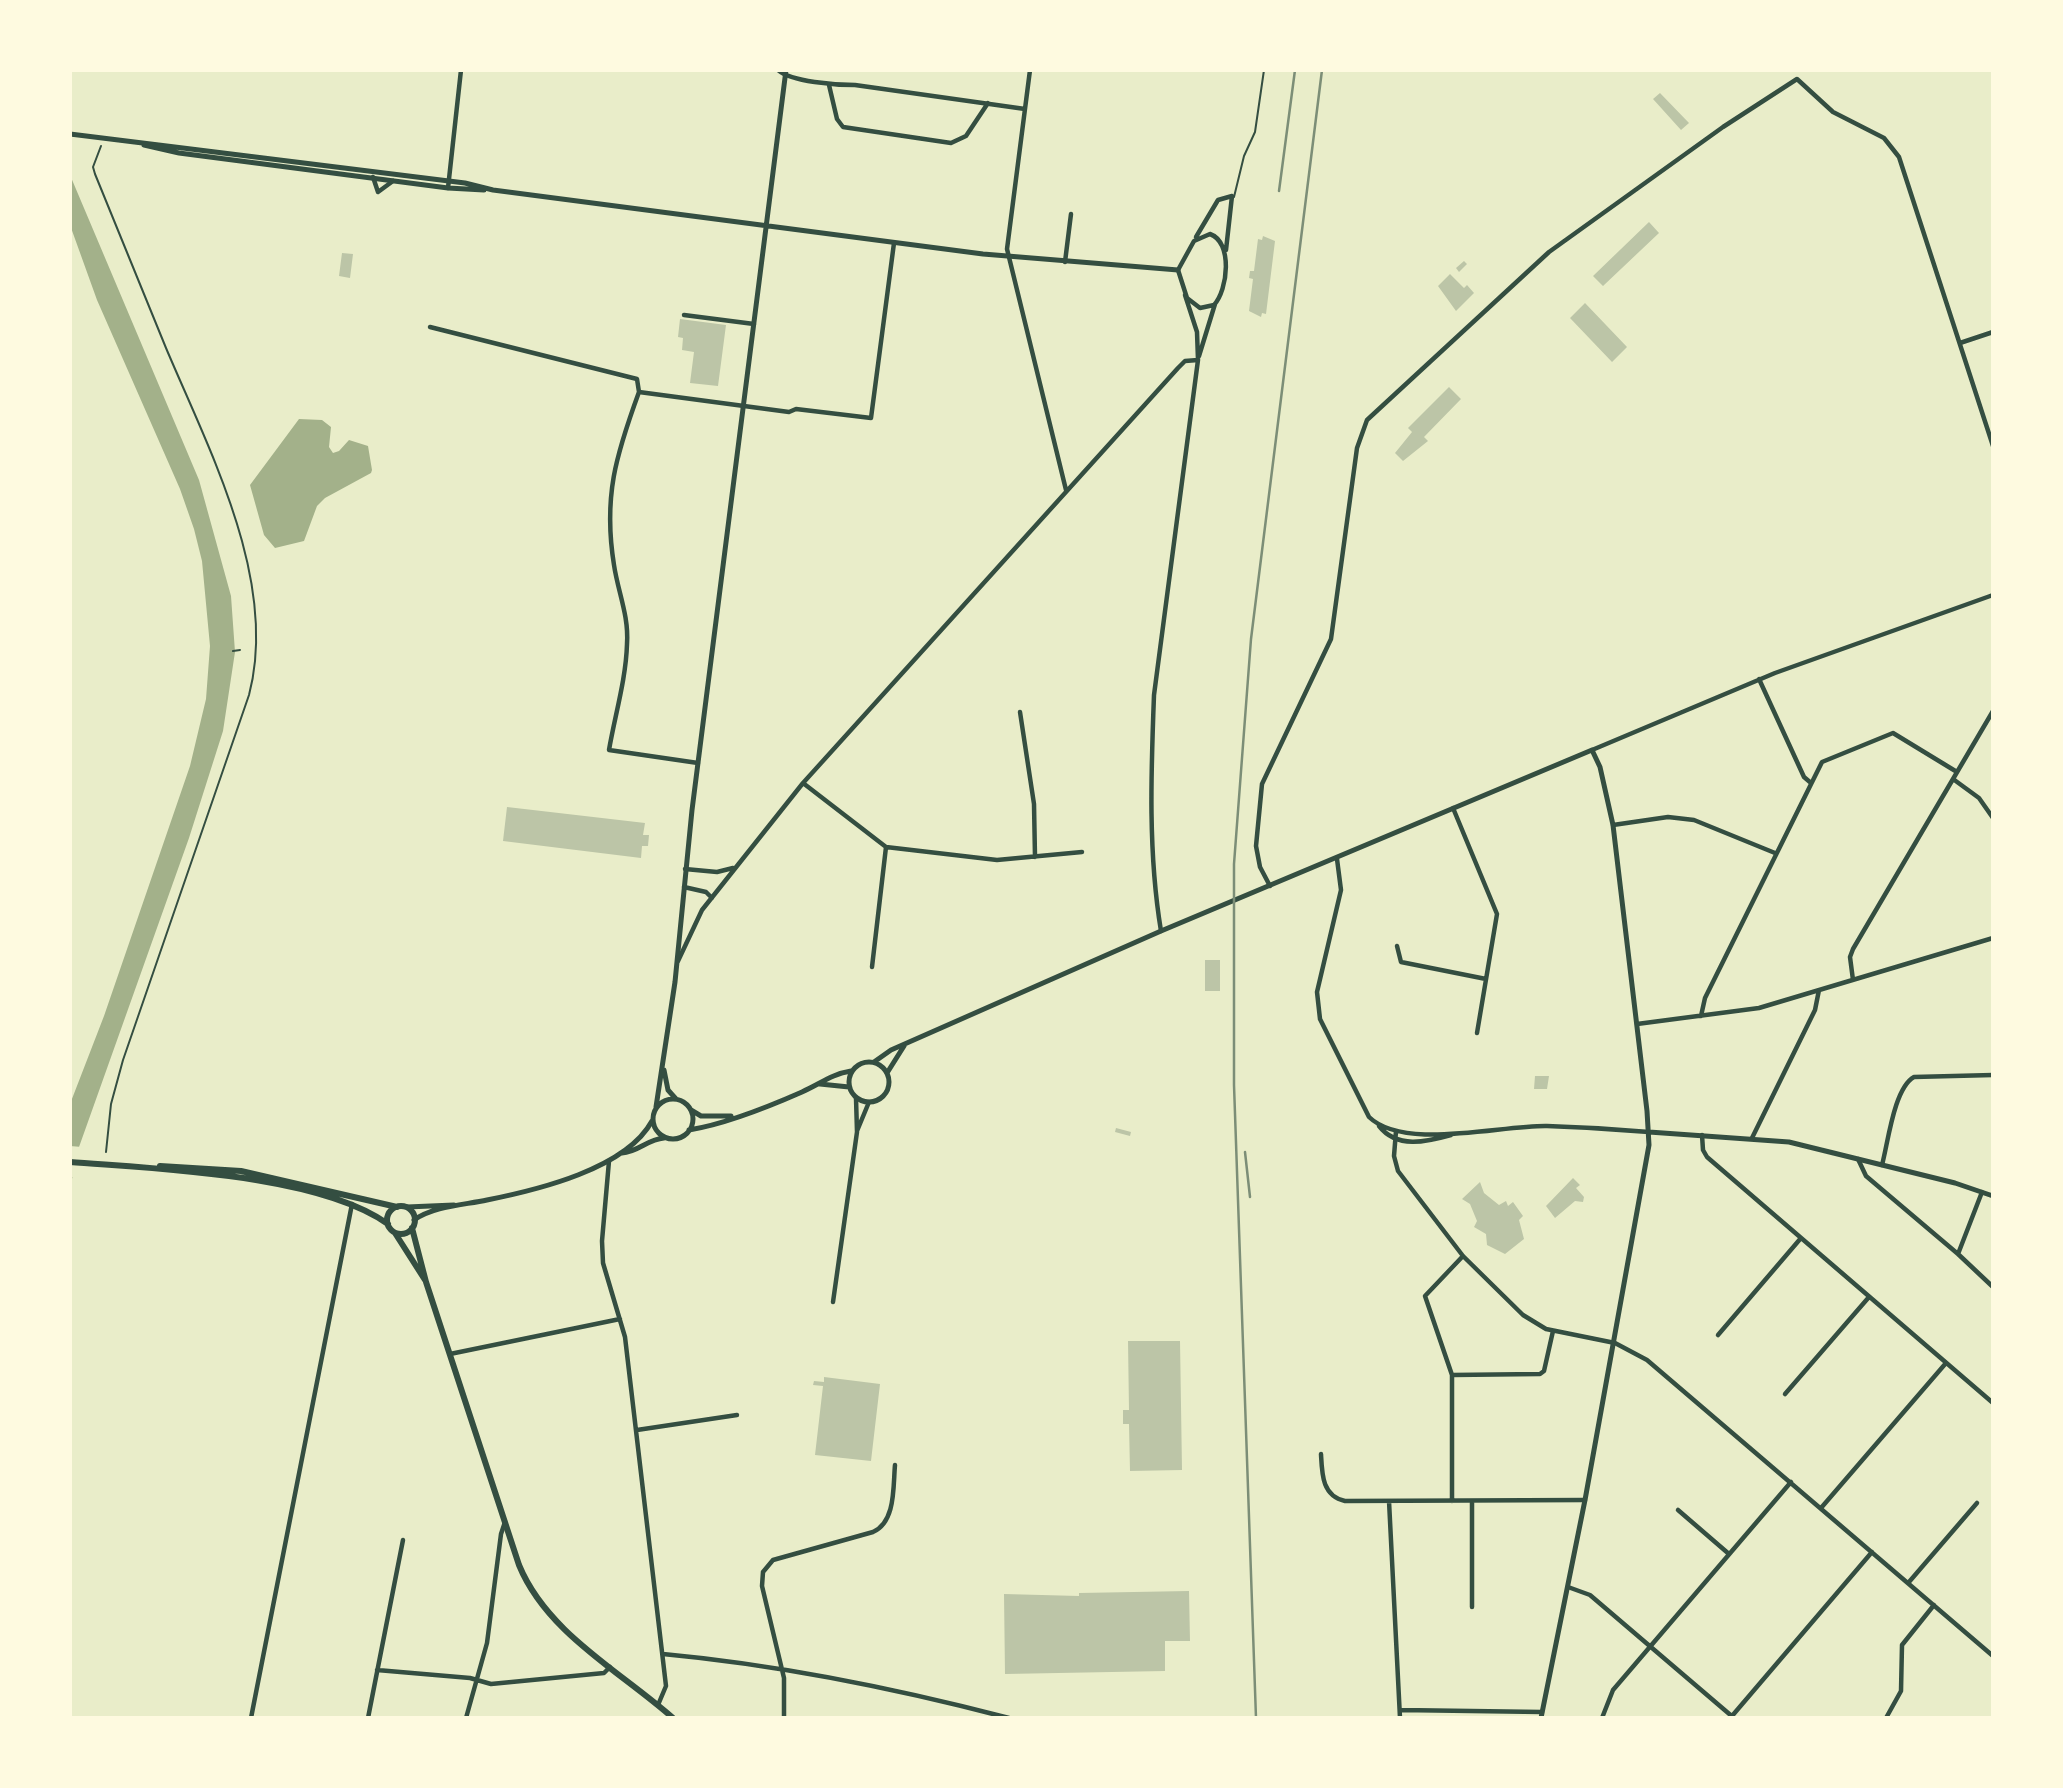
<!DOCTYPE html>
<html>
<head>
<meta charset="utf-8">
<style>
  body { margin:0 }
  #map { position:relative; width:2063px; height:1788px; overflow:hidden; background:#e9edc9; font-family:Commissioner,sans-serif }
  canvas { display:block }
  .frame { position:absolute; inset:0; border:72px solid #fefae0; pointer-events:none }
</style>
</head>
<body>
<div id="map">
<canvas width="2063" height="1788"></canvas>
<div class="frame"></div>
</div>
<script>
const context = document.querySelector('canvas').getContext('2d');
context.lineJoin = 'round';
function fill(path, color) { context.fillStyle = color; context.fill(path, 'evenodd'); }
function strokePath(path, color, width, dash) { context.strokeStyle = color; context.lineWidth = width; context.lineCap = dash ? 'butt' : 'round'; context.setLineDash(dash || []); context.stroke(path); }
fill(new Path2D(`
  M70 175 199 480 231 596 235 652 223 731 189 838 79 1147 70 1188V1104L104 1016 190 766 206 699 210 646 202 561 194 529 180 489 97 300 70 225Z
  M299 419 322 420 331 427 329 447 333 453 339 451 349 440 368 446 372 470 371 473 325 498 317 506 304 541 275 548 264 535 250 485Z`), '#a3b18a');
fill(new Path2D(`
  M70 1146 82 1147 76 1177H70Z`), '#e9edc9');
fill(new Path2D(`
  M1660 93 1689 123 1681 130 1653 99Z
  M1649 222 1659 233 1603 286 1593 276Z
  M1263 236 1275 241 1266 314 1262 313 1261 317 1249 311 1253 279 1249 278 1250 271H1254L1258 239 1262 240Z
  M342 253 353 254 350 278 339 276Z
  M1464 261 1467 264 1459 272 1456 268Z
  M1450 274 1464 288 1467 285 1474 293 1456 311 1438 286Z
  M1585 303 1627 347 1612 362 1570 318Z
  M680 319 726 325 718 386 690 383 694 352 682 350 683 338 678 337Z
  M1449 387 1461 399 1424 437 1428 441 1403 461 1395 453 1412 432 1408 428Z
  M507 807 645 823 643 835H649L648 846H642L641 858 503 841Z
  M1205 960H1220V991H1205Z
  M1535 1076H1549L1547 1089H1534Z
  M1116 1128 1131 1132 1130 1136 1115 1132Z
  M1573 1178 1580 1185 1576 1188 1584 1197 1583 1202 1575 1201 1555 1218 1546 1206Z
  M1480 1182 1484 1193 1499 1205 1506 1201 1508 1206 1513 1202 1523 1216 1519 1220 1524 1239 1505 1254 1487 1245 1486 1234 1474 1227 1477 1221 1470 1204 1462 1199Z
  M1128 1341H1180L1182 1470 1130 1471 1129 1424H1123V1410H1129Z
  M824 1377 880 1384 871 1461 815 1455 823 1386 813 1385 814 1381 824 1382Z
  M1189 1591 1190 1641H1165V1671L1005 1674 1004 1594 1079 1596V1593Z`), '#bcc5a7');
strokePath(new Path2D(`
  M101 146 93 167 95 174C119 232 142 290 166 348 209 450 279 581 249 695L123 1060 111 1104 106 1152
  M233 651 240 650`), '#344e41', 2);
strokePath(new Path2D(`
  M1234 197 1244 156 1255 132 1264 70`), '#344e41', 2);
strokePath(new Path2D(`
  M778 70C792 82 836 85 855 85L1025 109
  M1030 70 1007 249 1066 490
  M829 85 837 119 843 127 951 143 966 136 988 103
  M373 177 378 192 393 181
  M448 188 461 70
  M1210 234C1233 242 1228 290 1214 305L1200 308 1187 298 1178 270 1194 241Z
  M1196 237 1218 200 1232 196 1226 250
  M1065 262 1071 214
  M684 315 754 324
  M430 327 637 379 639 392 789 412 796 409 871 418 894 243
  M1960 343 1993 332
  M1199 356 1215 304
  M639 392C616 455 603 497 614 565 618 592 629 616 627 644 626 679 615 715 609 750L698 763
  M1759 679 1804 777 1811 783
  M1020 712 1034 804 1035 857
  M1592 750 1775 673 1993 595
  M1953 779 1979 798 1993 818
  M803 783 886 847 997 860 1082 852
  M1453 808 1497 914 1477 1033
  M1613 825 1668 817 1694 820 1775 853
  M1337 859 1341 890 1317 992 1320 1019 1369 1117C1404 1151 1501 1125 1547 1126 1581 1127 1615 1129 1649 1132
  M685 869 717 872 733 868
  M1270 886 1260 867 1256 846 1262 784 1331 639 1357 448 1367 420 1549 252 1723 127 1797 79 1833 112 1884 138 1899 157 1993 446
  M684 887 706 892 712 898
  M1161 931C1148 853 1151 773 1154 695L1198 360 1197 332 1185 295
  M1397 946 1401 962 1486 979
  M678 961 702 910 803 783 1178 368 1185 361 1198 360
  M872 967 886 847
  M1853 980 1850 957 1853 949 1993 711
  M1701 1016 1705 998 1822 762 1893 733 1957 772
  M1637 1024 1759 1008 1993 938
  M1379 1126C1397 1149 1426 1142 1451 1135
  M857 1131 869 1102
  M1396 1131 1394 1156 1398 1171 1463 1256 1523 1315 1546 1329 1615 1343 1647 1360 1993 1656
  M1702 1135 1703 1150 1707 1157 1993 1403
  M1752 1138 1815 1010 1819 990
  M1858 1159 1866 1176 1958 1254
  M609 1161 602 1241 603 1263 625 1337 666 1686 658 1705
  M1882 1165C1888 1143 1894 1088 1914 1077L1993 1075
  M1982 1192 1958 1254 1993 1287
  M833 1302 857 1132 856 1098
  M1718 1335 1801 1238
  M450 1354 620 1319
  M1452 1375 1540 1374 1544 1371 1553 1331
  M1785 1394 1869 1297
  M637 1430 737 1415
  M1321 1454C1322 1474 1322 1496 1345 1501L1585 1500
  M1389 1501 1400 1718
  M1452 1501V1375L1425 1296 1463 1256
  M1821 1508 1946 1363
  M1678 1510 1729 1554
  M1909 1582 1977 1503
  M1568 1587 1590 1595 1734 1718
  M1472 1607V1502
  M663 1654C781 1665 894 1688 1009 1718
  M377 1670 470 1678 491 1684 604 1673 610 1667
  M1400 1710 1542 1712
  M1732 1716 1872 1552
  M251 1718 352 1204
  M368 1718 403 1540
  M466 1718 487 1643 501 1534 505 1522
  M784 1718V1678L762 1586 763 1572 773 1560 873 1532C896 1522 893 1486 895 1465
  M1602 1718 1613 1690 1791 1482
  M1886 1718 1901 1691 1902 1645 1934 1605`), '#344e41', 4.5);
strokePath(new Path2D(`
  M70 134 465 183 493 190 983 254 1178 270
  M144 145 179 153 448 188 484 190
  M849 1082a20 20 0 1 1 40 0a20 20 0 1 1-40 0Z
  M874 1062 891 1050 1161 931 1592 750 1600 767 1613 825 1647 1111 1649 1145 1585 1500 1541 1718
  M664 1070 668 1090 676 1099
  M887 1073 904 1046
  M820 1084 849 1087
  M653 1119a20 20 0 1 1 40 0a20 20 0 1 1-40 0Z
  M656 1107 675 982 692 810 786 70
  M691 1110 701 1116H731
  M689 1130C726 1124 768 1107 802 1092 820 1084 832 1074 851 1071
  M1649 1132 1789 1142 1955 1183 1993 1196
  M622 1153C638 1152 648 1139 664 1138
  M407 1207 454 1205
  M414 1220C434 1206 464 1205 487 1200 537 1190 626 1169 652 1121`), '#344e41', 5);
strokePath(new Path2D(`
  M70 1162C157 1169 318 1174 388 1224
  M160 1166 241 1171 397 1207
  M387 1220a14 14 0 1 1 28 0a14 14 0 1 1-28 0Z
  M412 1228 426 1282 519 1565C547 1633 620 1671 673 1718
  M395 1233 425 1280`), '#344e41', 6);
strokePath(new Path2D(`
  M1279 191 1295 70
  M1245 1152 1250 1197
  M1256 1718 1234 1085V864L1251 639 1322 70`), '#7c8e77', 2.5);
</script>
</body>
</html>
